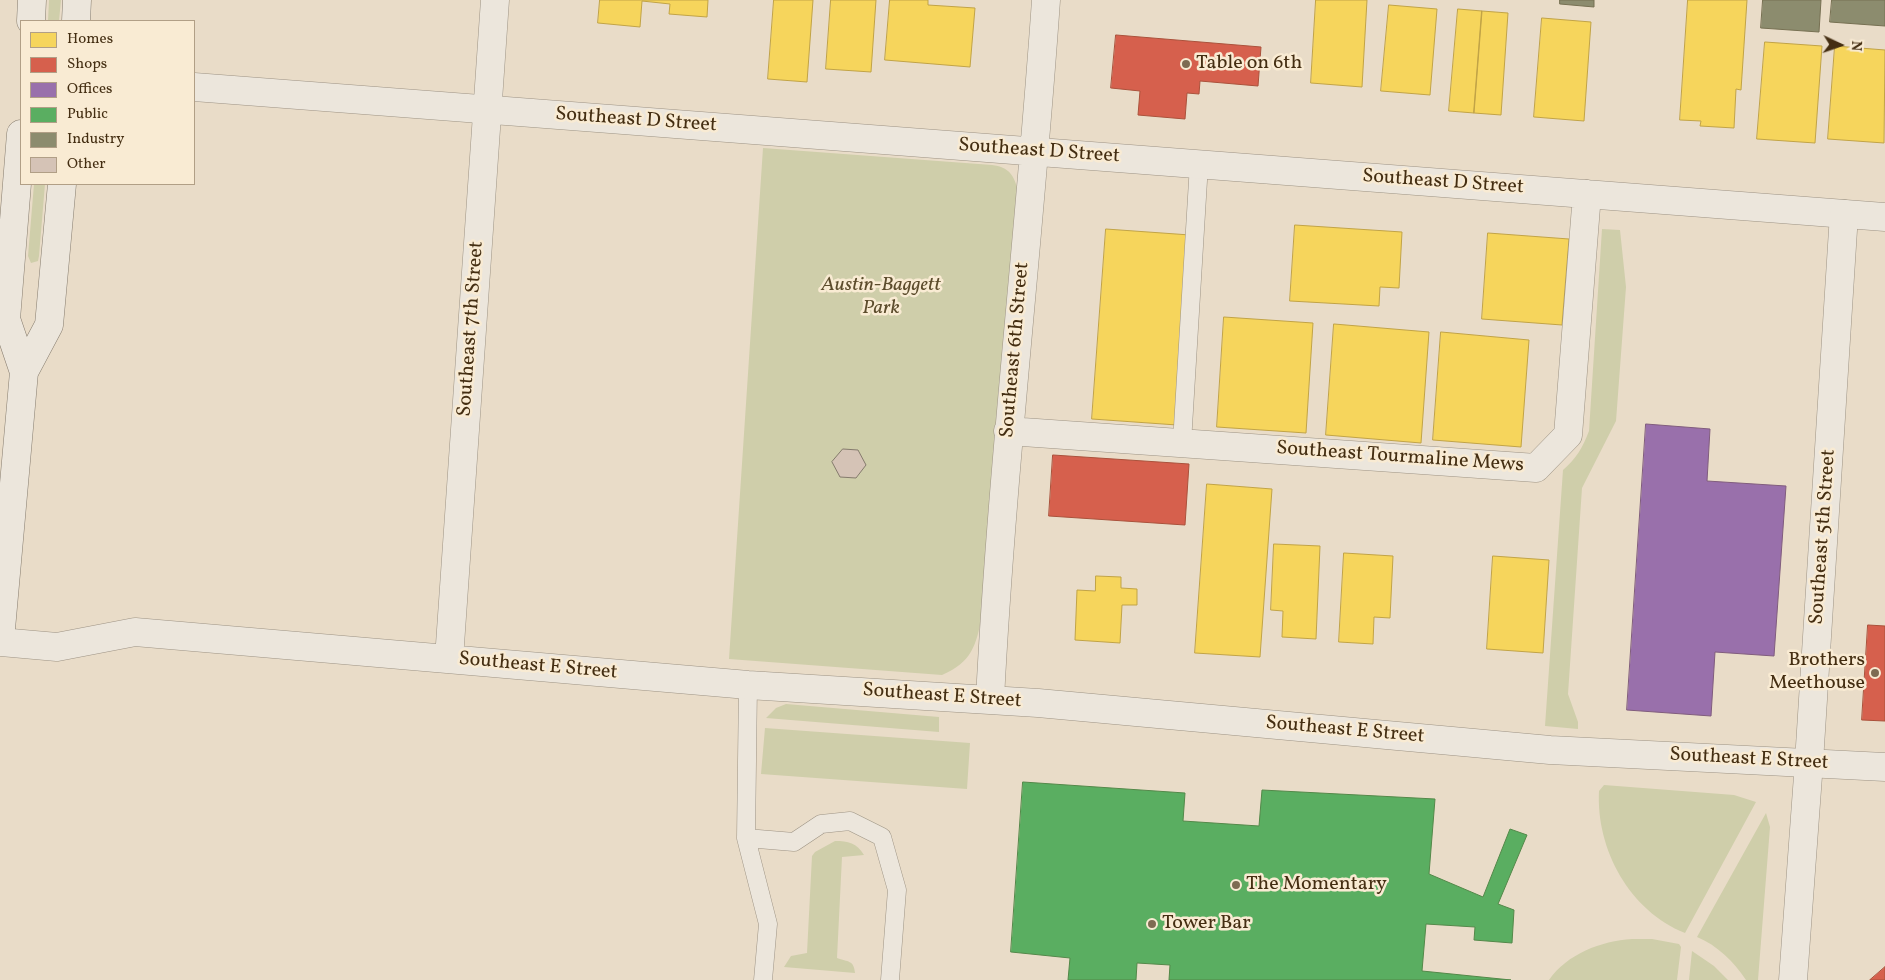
<!DOCTYPE html>
<html>
<head>
<meta charset="utf-8">
<style>
  body { margin:0 }
  #map { position:relative; width:1885px; height:980px; overflow:hidden; background:#e9dcc8; font-family:Vollkorn,serif }
  canvas { display:block }
  .legend { position:absolute; left:20px; top:20px; width:175px; height:165px; box-sizing:border-box; background:#f9ebd3; border:1px solid #b19f86; margin:0; padding:6px 9px; list-style:none; font-size:15px; color:#442e12 }
  .legend li { display:flex; align-items:center; gap:10px; height:25px }
  .legend b { width:25px; border:1px solid #b19f86 }
  .north { position:absolute; left:1815px; top:20px; width:50px; height:50px; -webkit-text-stroke:4px #f9ebd3; paint-order:stroke; rotate:93deg; font-size:14px; font-weight:700; line-height:20px; text-align:center; color:#442e12 }
  .north::after { content:''; display:block; margin:auto; width:18px; height:22px; background:#442e12; clip-path:polygon(50% 0,100% 100%,50% 72%,0 100%) }
</style>
</head>
<body>
<div id="map">
<canvas width="1885" height="980"></canvas>
<ul class="legend">
<li><b style="height:14px;background:#f6d55c"></b>Homes</li>
<li><b style="height:14px;background:#d6604d"></b>Shops</li>
<li><b style="height:14px;background:#9970ab"></b>Offices</li>
<li><b style="height:14px;background:#5aae61"></b>Public</li>
<li><b style="height:14px;background:#8c8c6e"></b>Industry</li>
<li><b style="height:14px;background:#d5c3b6"></b>Other</li>
</ul>
<div class="north">N</div>
</div>
<script>
const context = document.querySelector('canvas').getContext('2d');
context.lineJoin = 'round';
function fill(path, color) { context.fillStyle = color; context.fill(path, 'evenodd'); }
function strokePath(path, color, width, dash) { context.strokeStyle = color; context.lineWidth = width; context.lineCap = dash ? 'butt' : 'round'; context.setLineDash(dash || []); context.stroke(path); }
function label(font, color, halo, rows, align = 'center') {
  context.font = font + ' Vollkorn,serif'; context.lineWidth = 5; context.setLineDash([]); context.textBaseline = 'middle'; context.strokeStyle = halo; context.fillStyle = color; for (const [text, x, y, turn = 0] of rows) {
    context.save(); context.translate(x, y); context.rotate((+turn || 0) * Math.PI / 180); context.textAlign = isNaN(turn) ? turn : align; if (halo) context.strokeText(text, 0, 0); context.fillText(text, 0, 0); context.restore();
  }
}
fill(new Path2D(`
  M49 0H61L59 21H48Z
  M763 148 992 165C1009 167 1014 175 1018 191L982 615C976 646 972 662 942 675L729 659Z
  M34 184H45L39 256 38 261 31 263 28 256Z
  M1602 229 1620 230 1626 287 1616 421 1582 488 1568 694 1578 722V729L1545 726 1563 470C1576 459 1583 447 1589 431Z
  M786 704 939 717V732L766 718 776 708Z
  M765 728 970 743 967 789 761 774Z
  M1604 785 1734 795 1756 802 1685 933C1630 911 1596 850 1599 791Z
  M1766 813 1770 827 1758 980H1746C1734 962 1717 945 1697 937Z
  M835 841C848 841 857 843 864 855L842 857 837 958C848 962 854 960 855 973L784 967 791 956 807 953 812 856 815 852Z
  M1632 939H1652L1679 944 1681 947 1677 980H1549C1567 954 1601 941 1632 939Z
  M1692 951 1714 966 1728 980H1689Z`), '#cfceaa');
const homes = new Path2D(`
  M600 0H708L707 17 669 14 670 4 642 1 640 27 598 23Z
  M774 0H813L807 82 768 79Z
  M831 0H876L871 72 826 69Z
  M890 0H928V5L975 8 970 67 885 60Z
  M1316 0H1367L1362 87 1311 83Z
  M1688 0H1747L1741 90 1736 89 1734 128 1700 126 1701 121 1680 120Z
  M1389 5 1437 9 1430 95 1381 91Z
  M1458 9 1482 11 1474 113 1449 111Z
  M1482 11 1508 13 1501 115 1474 113Z
  M1542 18 1591 22 1584 121 1534 117Z
  M1765 42 1822 46 1815 143 1757 139Z
  M1835 46 1885 50 1884 143 1828 139Z
  M1295 225 1402 232 1399 288 1380 287 1379 306 1290 301Z
  M1106 229 1190 235 1177 425 1092 419Z
  M1488 233 1569 239 1562 325 1482 319Z
  M1224 317 1313 323 1306 433 1217 427Z
  M1334 324 1429 332 1421 443 1326 435Z
  M1441 332 1529 340 1521 447 1433 440Z
  M1207 484 1272 489 1260 657 1195 653Z
  M1274 544 1320 546 1316 639 1282 637 1283 611 1271 610Z
  M1344 553 1393 556 1390 618 1374 617 1373 644 1339 642Z
  M1493 556 1549 560 1543 653 1487 649Z
  M1096 576 1121 577V588L1137 589V605H1122L1120 643 1075 640 1077 590 1095 591Z`);
fill(homes, '#f6d55c');
strokePath(homes, '#c1a346', 1);
const shops = new Path2D(`
  M1116 35 1261 47 1258 86 1200 81 1199 94 1187 93 1185 119 1138 115 1140 91 1111 88Z
  M1053 455 1189 464 1185 525 1049 516Z
  M1868 625 1885 626V721L1862 720Z
  M1885 967V980H1870Z`);
fill(shops, '#d6604d');
strokePath(shops, '#aa513b', 1);
const offices = new Path2D(`
  M1646 424 1710 429 1707 481 1786 486 1774 656 1715 652 1711 716 1627 710Z`);
fill(offices, '#9970ab');
strokePath(offices, '#805c7d', 1);
const public = new Path2D(`
  M1023 782 1185 793 1183 821 1259 826 1262 790 1435 799 1429 874 1483 897 1510 829 1527 835 1498 904 1514 910 1512 943 1474 940 1475 927 1426 924 1422 971 1511 980H1169L1170 965 1137 963 1136 980H1068L1070 958 1011 952Z`);
fill(public, '#5aae61');
strokePath(public, '#538849', 1);
const industry = new Path2D(`
  M1560 0H1594V7L1560 4Z
  M1763 0H1821L1819 32 1761 28Z
  M1832 0H1885V26L1830 22Z`);
fill(industry, '#8c8c6e');
strokePath(industry, '#767052', 1);
const building = new Path2D(`
  M843 449 858 450 866 465 856 478 840 477 832 462Z`);
fill(building, '#d5c3b6');
strokePath(building, '#857b6d', 1);
const service = new Path2D(`
  M1182 443 1199 164
  M748 685 746 838 768 924 763 980
  M746 838 794 842 821 824 850 821 882 837 897 890 890 980`);
const minor = new Path2D(`
  M194 87 1885 217
  M1008 431 1536 468 1568 435 1587 194
  M0 642 57 647 135 632 748 685 1038 703 1550 750 1885 767
  M449 659 495 0
  M990 699C1002 466 1030 233 1046 0`);
const tertiary = new Path2D(`
  M1793 980 1809 762 1844 214`);
const secondary = new Path2D(`
  M31 21 32 0
  M76 21 77 0
  M21 134 6 319 24 372
  M0 640 24 372 49 325 62 184`);
strokePath(service, '#9d9384', 19);
strokePath(minor, '#9d9384', 29);
strokePath(tertiary, '#9d9384', 29);
strokePath(secondary, '#857b6d', 29);
strokePath(service, '#ece6dc', 18);
strokePath(minor, '#ece6dc', 28);
strokePath(tertiary, '#ece6dc', 28);
strokePath(secondary, '#ece6dc', 28);
for (const [x, y, r, color] of [
  [1186,64,5,"#7e6b52"],
  [1875,673,5,"#7e6b52"],
  [1236,885,5,"#7e6b52"],
  [1152,924,5,"#7e6b52"]
]) { const dot = new Path2D(); dot.arc(x, y, r, 0, 2 * Math.PI); context.fillStyle = color; context.fill(dot); strokePath(dot, '#f9ebd3', 2); }
label('20px', '#442e12', '#f9ebd3', [
  ["Table on 6th",1196,64],
  ["Brothers",1865,661,"right"],
  ["Meethouse",1865,684,"right"],
  ["The Momentary",1246,885],
  ["Tower Bar",1162,924]
], 'left');
label('20px', '#442e12', '#f9ebd3', [
  ["Southeast D Street",636,121,4],
  ["Southeast D Street",1039,152,4],
  ["Southeast D Street",1443,183,4],
  ["Southeast 7th Street",472,329,-86],
  ["Southeast 6th Street",1016,350,-85],
  ["Southeast Tourmaline Mews",1400,458,4],
  ["Southeast 5th Street",1824,537,-86],
  ["Southeast E Street",538,667,5],
  ["Southeast E Street",942,697,4],
  ["Southeast E Street",1345,731,5],
  ["Southeast E Street",1749,760,3]
]);
label('italic 20px', '#5c4c2c', '#f9ebd3', [
  ["Austin-Baggett",881,286],
  ["Park",881,309]
]);
</script>
</body>
</html>
